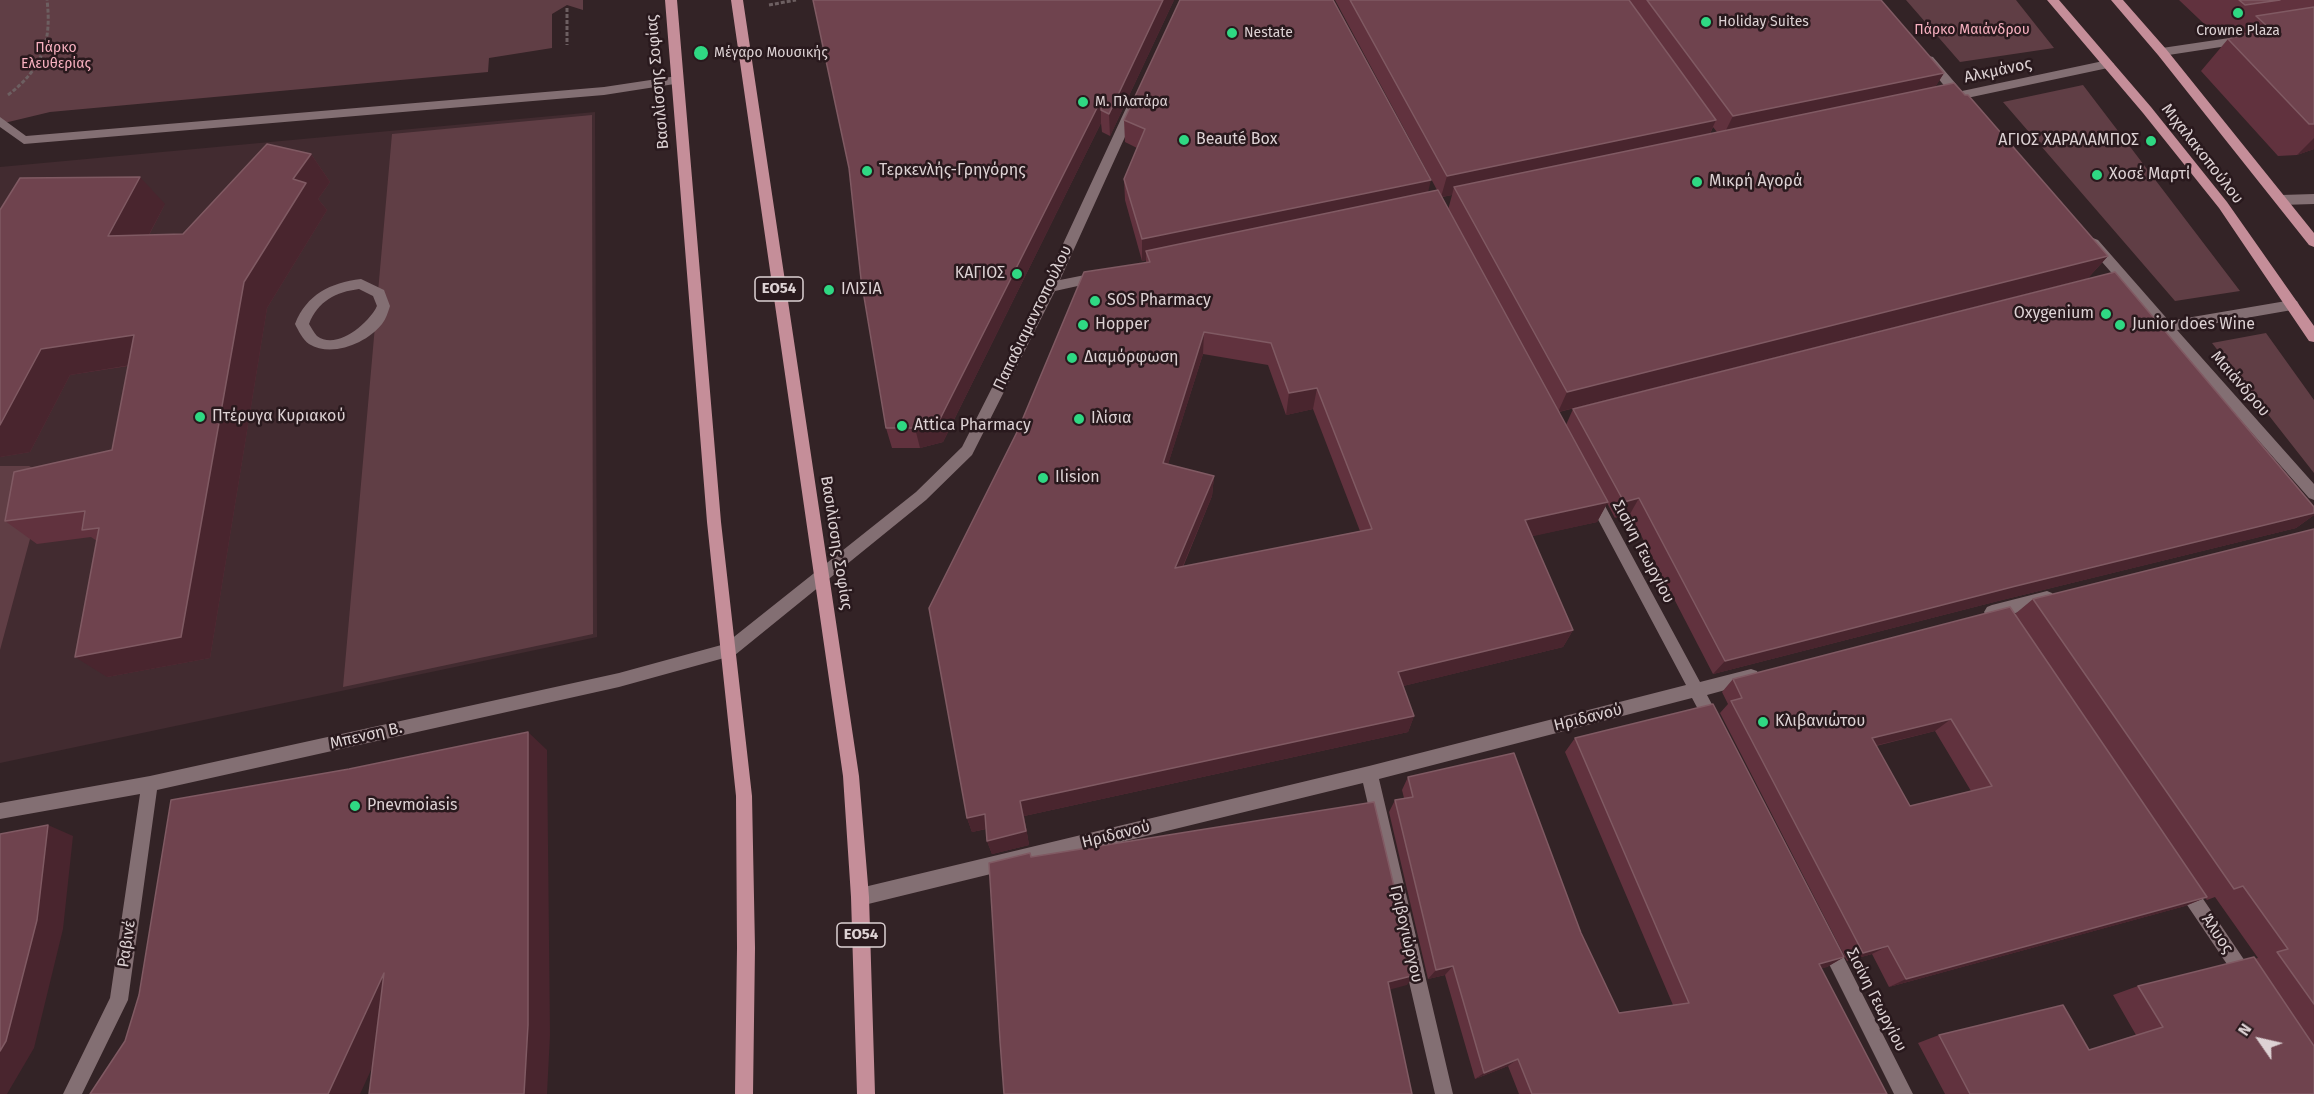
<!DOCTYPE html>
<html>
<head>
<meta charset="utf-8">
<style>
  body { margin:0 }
  #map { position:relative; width:2314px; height:1094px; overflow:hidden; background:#332326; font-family:"Fira Sans",sans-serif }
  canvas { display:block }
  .north { position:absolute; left:2230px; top:1010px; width:60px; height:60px; -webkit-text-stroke:4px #29191d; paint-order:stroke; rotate:304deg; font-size:16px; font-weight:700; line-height:24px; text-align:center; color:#ddd2d4 }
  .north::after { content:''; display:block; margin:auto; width:21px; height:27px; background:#ddd2d4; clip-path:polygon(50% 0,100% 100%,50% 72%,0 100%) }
</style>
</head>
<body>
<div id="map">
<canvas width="2314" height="1094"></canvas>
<div class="north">N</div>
</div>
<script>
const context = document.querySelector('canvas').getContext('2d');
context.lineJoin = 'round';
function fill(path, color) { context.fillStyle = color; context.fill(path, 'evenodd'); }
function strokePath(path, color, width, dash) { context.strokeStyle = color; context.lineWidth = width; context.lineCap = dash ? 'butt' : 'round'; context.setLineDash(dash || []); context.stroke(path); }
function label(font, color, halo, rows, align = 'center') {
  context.font = font + ' "Fira Sans",sans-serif'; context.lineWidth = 5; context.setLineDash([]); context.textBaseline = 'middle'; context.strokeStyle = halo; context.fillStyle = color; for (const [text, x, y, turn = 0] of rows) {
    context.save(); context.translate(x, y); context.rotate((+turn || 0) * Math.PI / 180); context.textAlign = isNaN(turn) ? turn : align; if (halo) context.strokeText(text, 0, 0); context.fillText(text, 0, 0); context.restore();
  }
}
fill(new Path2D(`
  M595 112 597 637 0 763V167Z`), '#422b30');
fill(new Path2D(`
  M0 0H583V10L567 5 552 14V48L489 58 488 72 50 112 0 124Z
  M1906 0H2016L2054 48 1960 62Z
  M2083 85 2240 291 2175 301 2003 102Z
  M592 115 593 634 343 687 392 134Z
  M2266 333 2314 400V473L2212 343Z
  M0 466H29L47 476 0 650Z`), '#603e45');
strokePath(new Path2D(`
  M769 5 796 0
  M567 8V45
  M8 95C42 69 52 42 47 0`), '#6d5f61', 3, [4, 2]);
fill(new Path2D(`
  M2243 36 2247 37V43L2162 56 2156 52 2162 48Z
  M1929 56 1933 57 1962 91 2108 60 2114 64 2108 68 1967 98 1966 102 1962 103 1957 101 1945 103 1939 99 1941 96 1951 94 1923 60Z
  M677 76 681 77V83L604 95 24 144 0 127V117L26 136 604 87Z
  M1133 102 1139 106 1060 280 1100 272 1107 277 1105 280 1055 291 972 455 926 500 735 655 619 687 157 790 128 1000 82 1094H63L110 998 140 794 0 819V803L150 776 619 673 725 644 916 492 962 447 1043 287 1127 106Z
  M2314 194V204L2281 205 2275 200 2281 195Z
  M2093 238 2098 240 2169 321 2292 300 2297 301 2299 305 2292 310 2177 330 2314 484V500L2309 498 2088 246 2087 243 2088 240Z
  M361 279 384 290 390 306C388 312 386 319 382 324 367 343 332 358 309 344 303 340 298 330 295 324 307 294 330 283 361 279ZM359 289 373 296 377 306C369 323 337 351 317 336 314 333 311 327 309 324 318 301 336 292 359 289Z
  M1592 489 1597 491 1700 682 1751 669 1757 671 1759 676 1757 681 1751 683 1707 695 1722 723 1720 728 1714 731 1708 728 1692 698 1379 779 1453 1094H1435L1363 783 860 906 854 903 851 897 854 891 860 888 1369 766 1686 685 1585 495 1587 491Z
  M2047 591 2052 593 2055 598 2052 603 2047 605 1992 619 1987 617 1984 612 1987 607 1992 605Z
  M2183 875 2189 878 2253 973 2256 979 2253 985 2247 988 2241 985 2177 890 2174 884 2177 878Z
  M1828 935 1834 938 1913 1094H1894L1819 944 1822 938Z`), '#836f73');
fill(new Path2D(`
  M665 0H677L721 522 752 796 755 948 753 1094H735L737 948 736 796 707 522Z
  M731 0H743L859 776 869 897 875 1094H857L851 897 843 776Z
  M2047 0H2059L2151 107 2227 202 2314 326V342L2309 341 2219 208 2143 113Z
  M2111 0H2123L2166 49 2314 233V247L2309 245 2158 55Z`), '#c58e99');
fill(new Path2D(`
  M1174 0 1110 136 1102 132 1101 123 943 442 920 448H892L886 428 849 168Z
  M1335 0H1881L1944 73 1935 87 2108 256 2088 278 1559 412 1566 425 1573 409 2314 507V515L2296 528 1998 601 1713 674 1630 514 1615 518 1607 503 1597 522 1532 536 1573 630 1563 647 1403 686 1414 716 1408 732 1024 816 1029 845 992 854 987 841 986 829 972 832 967 818 1146 263V260L1142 261 1125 200 1124 179 1137 148 1125 142 1124 120 1428 192 1437 190ZM1713 127 1717 132 1710 134ZM1452 195 1448 210 1442 197ZM1203 354 1268 365 1286 415 1313 409 1360 531 1183 567 1212 496 1214 476 1168 464Z
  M2179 0H2314V149L2297 155 2278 156 2201 71 2228 39 2240 35 2241 34 2218 37Z
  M311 154 330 182 318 199 327 210 267 308 210 658 107 677 97 541 91 537 37 544 5 521 112 450 128 366 70 375 30 452 0 457 165 204 149 235 183 234Z
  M2314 529V1094H1945L1918 1043 1939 1035 2089 1050 2136 1035 2113 995 2138 986 2258 958 2215 897 2207 900 2205 898 2185 906 1889 987 1872 954 1847 961 1720 713 1728 704 1722 692 1733 679 2015 614 2033 599ZM1935 731 1971 791 1910 806 1876 746Z
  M1575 738 1844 957 1827 967 1821 968 1887 1094H1519L1508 1066 1475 1079 1445 975 1428 979 1389 812 1395 800 1404 798 1402 790 1408 777 1581 933 1619 1013 1673 1005 1565 752Z`), '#61323e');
fill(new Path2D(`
  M1163 0H1174L1110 136 1109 114Z
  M1944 73 1930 95 1722 138 1733 116Z
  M1101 100V123L943 442 920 448 915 428Z
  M1716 120 1706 142 1454 187 1452 195 1441 197 1447 176Z
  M2314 138V149L2297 155Z
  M311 154 330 182 318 199 327 210 267 308 210 658 107 677 75 657 244 282 293 179Z
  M140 177 165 204 134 263 108 236Z
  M1431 180 1426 201 1146 251V260L1142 261V239Z
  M2108 256 2088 278 1558 412 1567 392Z
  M1204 332 1203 354 1162 483 1163 463Z
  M134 335 161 360 70 375 30 452 0 457V425L41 349Z
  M1317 388 1313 409 1286 415 1289 393Z
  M1214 476 1212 496 1174 587 1175 568Z
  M1639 498 1630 514 1615 518 1624 502Z
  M1608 502 1597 522 1516 540 1525 520Z
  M2314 513V515L2296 528 1998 601 1713 674 1725 661 2016 586Z
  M1573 630 1563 647 1391 689 1398 672Z
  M1414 716 1408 732 1024 816 1029 845 992 854 987 841 1020 801Z
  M1951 719 1935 731 1857 750 1872 738Z
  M528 732 547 750 550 1035 547 1094H524Z
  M985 814 990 828 972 832 967 818Z
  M48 825 73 836 63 929 34 1048 7 1094H0V1051Z
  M2207 897 2185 906 1889 987 1906 979Z
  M1888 946 1872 954 1847 961 1863 953Z
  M1844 957 1827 967 1802 973 1819 964Z
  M1453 966 1445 975 1428 979 1436 970Z
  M384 973 410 985 360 1094H328Z
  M1415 975 1407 985 1381 992 1388 982Z
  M1518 1059 1508 1066 1475 1079 1484 1073Z`), '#49252e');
const building = new Path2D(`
  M813 0H1163L1109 114 1101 110V100L938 423 915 428H886L861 279 849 168Z
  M1180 0H1333L1431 180 1142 239 1124 179 1145 129 1124 120Z
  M1350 0H1629L1716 120 1447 176Z
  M1647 0H1881L1944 73 1733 116Z
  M2239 0H2280L2245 5Z
  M2314 7V124H2309L2228 39 2268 27 2256 16Z
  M1954 83 1965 95H1968L2108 256 1567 392 1454 187Z
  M267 144 311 154 293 179 306 183 244 282 181 637 75 657 99 528 82 530 85 511 5 521 14 472 112 450 134 335 41 349 0 425V210L20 178 140 177 108 236 183 234Z
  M1438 190 1608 502 1525 520 1573 630 1398 672 1414 716 1020 801 1026 831 987 841 985 814 967 818 929 608 1018 430 1084 272 1150 262 1146 251ZM1204 332 1271 343 1289 393 1317 388 1372 529 1175 568 1214 476 1163 463Z
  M2115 272 2314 507V513L2016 586 1725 661 1639 498 1624 502 1573 409Z
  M2314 529V1004L2277 952 2288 949 2243 886 2234 889 2033 599Z
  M2010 607 2207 897 1906 979 1888 946 1863 953 1731 701 1742 698 1733 679ZM1951 719 1992 786 1910 806 1872 738Z
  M1713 704 1844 957 1819 964 1887 1094H1532L1518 1059 1484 1073 1453 966 1436 970 1395 800 1413 797 1408 777 1514 753 1581 933 1619 1013 1689 1003 1575 738Z
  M528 732V1025L524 1094H369L384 973 328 1094H90L125 1041 139 995 171 800 349 769Z
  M1374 802 1415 975 1388 982 1412 1094H1004L1000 1041 989 863 1030 853 1031 857Z
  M48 825 37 920 6 1041 0 1051V834Z
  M2254 957 2314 1046V1094H1970L1939 1035 2063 1005 2089 1050 2163 1027 2138 986Z`);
fill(building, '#6f434e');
strokePath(building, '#805a63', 1.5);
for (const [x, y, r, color] of [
  [2238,13,6,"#2fd883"],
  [1706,22,6,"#2fd883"],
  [1232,33,6,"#2fd883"],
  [701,53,8,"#2fd883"],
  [1083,102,6,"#2fd883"],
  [1184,140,6,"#2fd883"],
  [2151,141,6,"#2fd883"],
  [867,171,6,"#2fd883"],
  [2097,175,6,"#2fd883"],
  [1697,182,6,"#2fd883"],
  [1017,274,6,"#2fd883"],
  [829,290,6,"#2fd883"],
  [1095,301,6,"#2fd883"],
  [2106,314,6,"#2fd883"],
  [1083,325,6,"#2fd883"],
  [2120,325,6,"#2fd883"],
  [1072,358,6,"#2fd883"],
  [200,417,6,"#2fd883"],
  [1079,419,6,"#2fd883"],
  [902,426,6,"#2fd883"],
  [1043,478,6,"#2fd883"],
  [1763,722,6,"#2fd883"],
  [355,806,6,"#2fd883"]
]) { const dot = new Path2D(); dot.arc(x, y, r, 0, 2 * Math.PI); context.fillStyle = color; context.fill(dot); strokePath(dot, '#29191d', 2); }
label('14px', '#ddd2d4', '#29191d', [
  ["Holiday Suites",1718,22],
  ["Crowne Plaza",2238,31,"center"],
  ["Nestate",1244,33],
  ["Μέγαρο Μουσικής",714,53],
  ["Μ. Πλατάρα",1095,102]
], 'left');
label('14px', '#f8b1c0', '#29191d', [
  ["Πάρκο Μαιάνδρου",1972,30],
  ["Πάρκο",56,48],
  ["Ελευθερίας",56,64]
]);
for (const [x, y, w] of [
  [779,289,48],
  [861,935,48]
]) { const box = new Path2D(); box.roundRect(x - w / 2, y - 12, w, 24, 4.5); context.fillStyle = '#29191d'; context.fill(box); strokePath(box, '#ddd2d4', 1.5); }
label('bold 15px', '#ddd2d4', null, [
  ["ΕΟ54",779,289],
  ["ΕΟ54",861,935]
]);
label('16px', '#ddd2d4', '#29191d', [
  ["Αλκμάνος",1998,71,-12],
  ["Βασιλίσσης Σοφίας",658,82,-95],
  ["Μιχαλακοπούλου",2202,154,52],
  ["Παπαδιαμαντοπούλου",1033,318,-64],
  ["Μαιάνδρου",2240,384,49],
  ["Βασιλίσσης Σοφίας",836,543,81],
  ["Σισίνη Γεωργίου",1643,552,62],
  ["Ηριδανού",1588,718,-14],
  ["Μπενση Β.",366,736,-13],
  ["Ηριδανού",1116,835,-14],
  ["Γριβογιώργου",1406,934,77],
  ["Άλυος",2217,934,56],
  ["Ραβινέ",127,944,-82],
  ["Σισίνη Γεωργίου",1876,1000,63]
]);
label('16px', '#ddd2d4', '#29191d', [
  ["Beauté Box",1196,140],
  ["ΑΓΙΟΣ ΧΑΡΑΛΑΜΠΟΣ",2139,141,"right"],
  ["Τερκενλής-Γρηγόρης",879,171],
  ["Χοσέ Μαρτί",2109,175],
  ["Μικρή Αγορά",1709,182],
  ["ΚΑΓΙΟΣ",1005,274,"right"],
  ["ΙΛΙΣΙΑ",841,290],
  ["SOS Pharmacy",1107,301],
  ["Oxygenium",2094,314,"right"],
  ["Hopper",1095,325],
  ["Junior does Wine",2132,325],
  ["Διαμόρφωση",1084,358],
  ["Πτέρυγα Κυριακού",212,417],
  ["Ιλίσια",1091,419],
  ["Attica Pharmacy",914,426],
  ["Ilision",1055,478],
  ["Κλιβανιώτου",1775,722],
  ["Pnevmoiasis",367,806]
], 'left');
</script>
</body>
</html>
